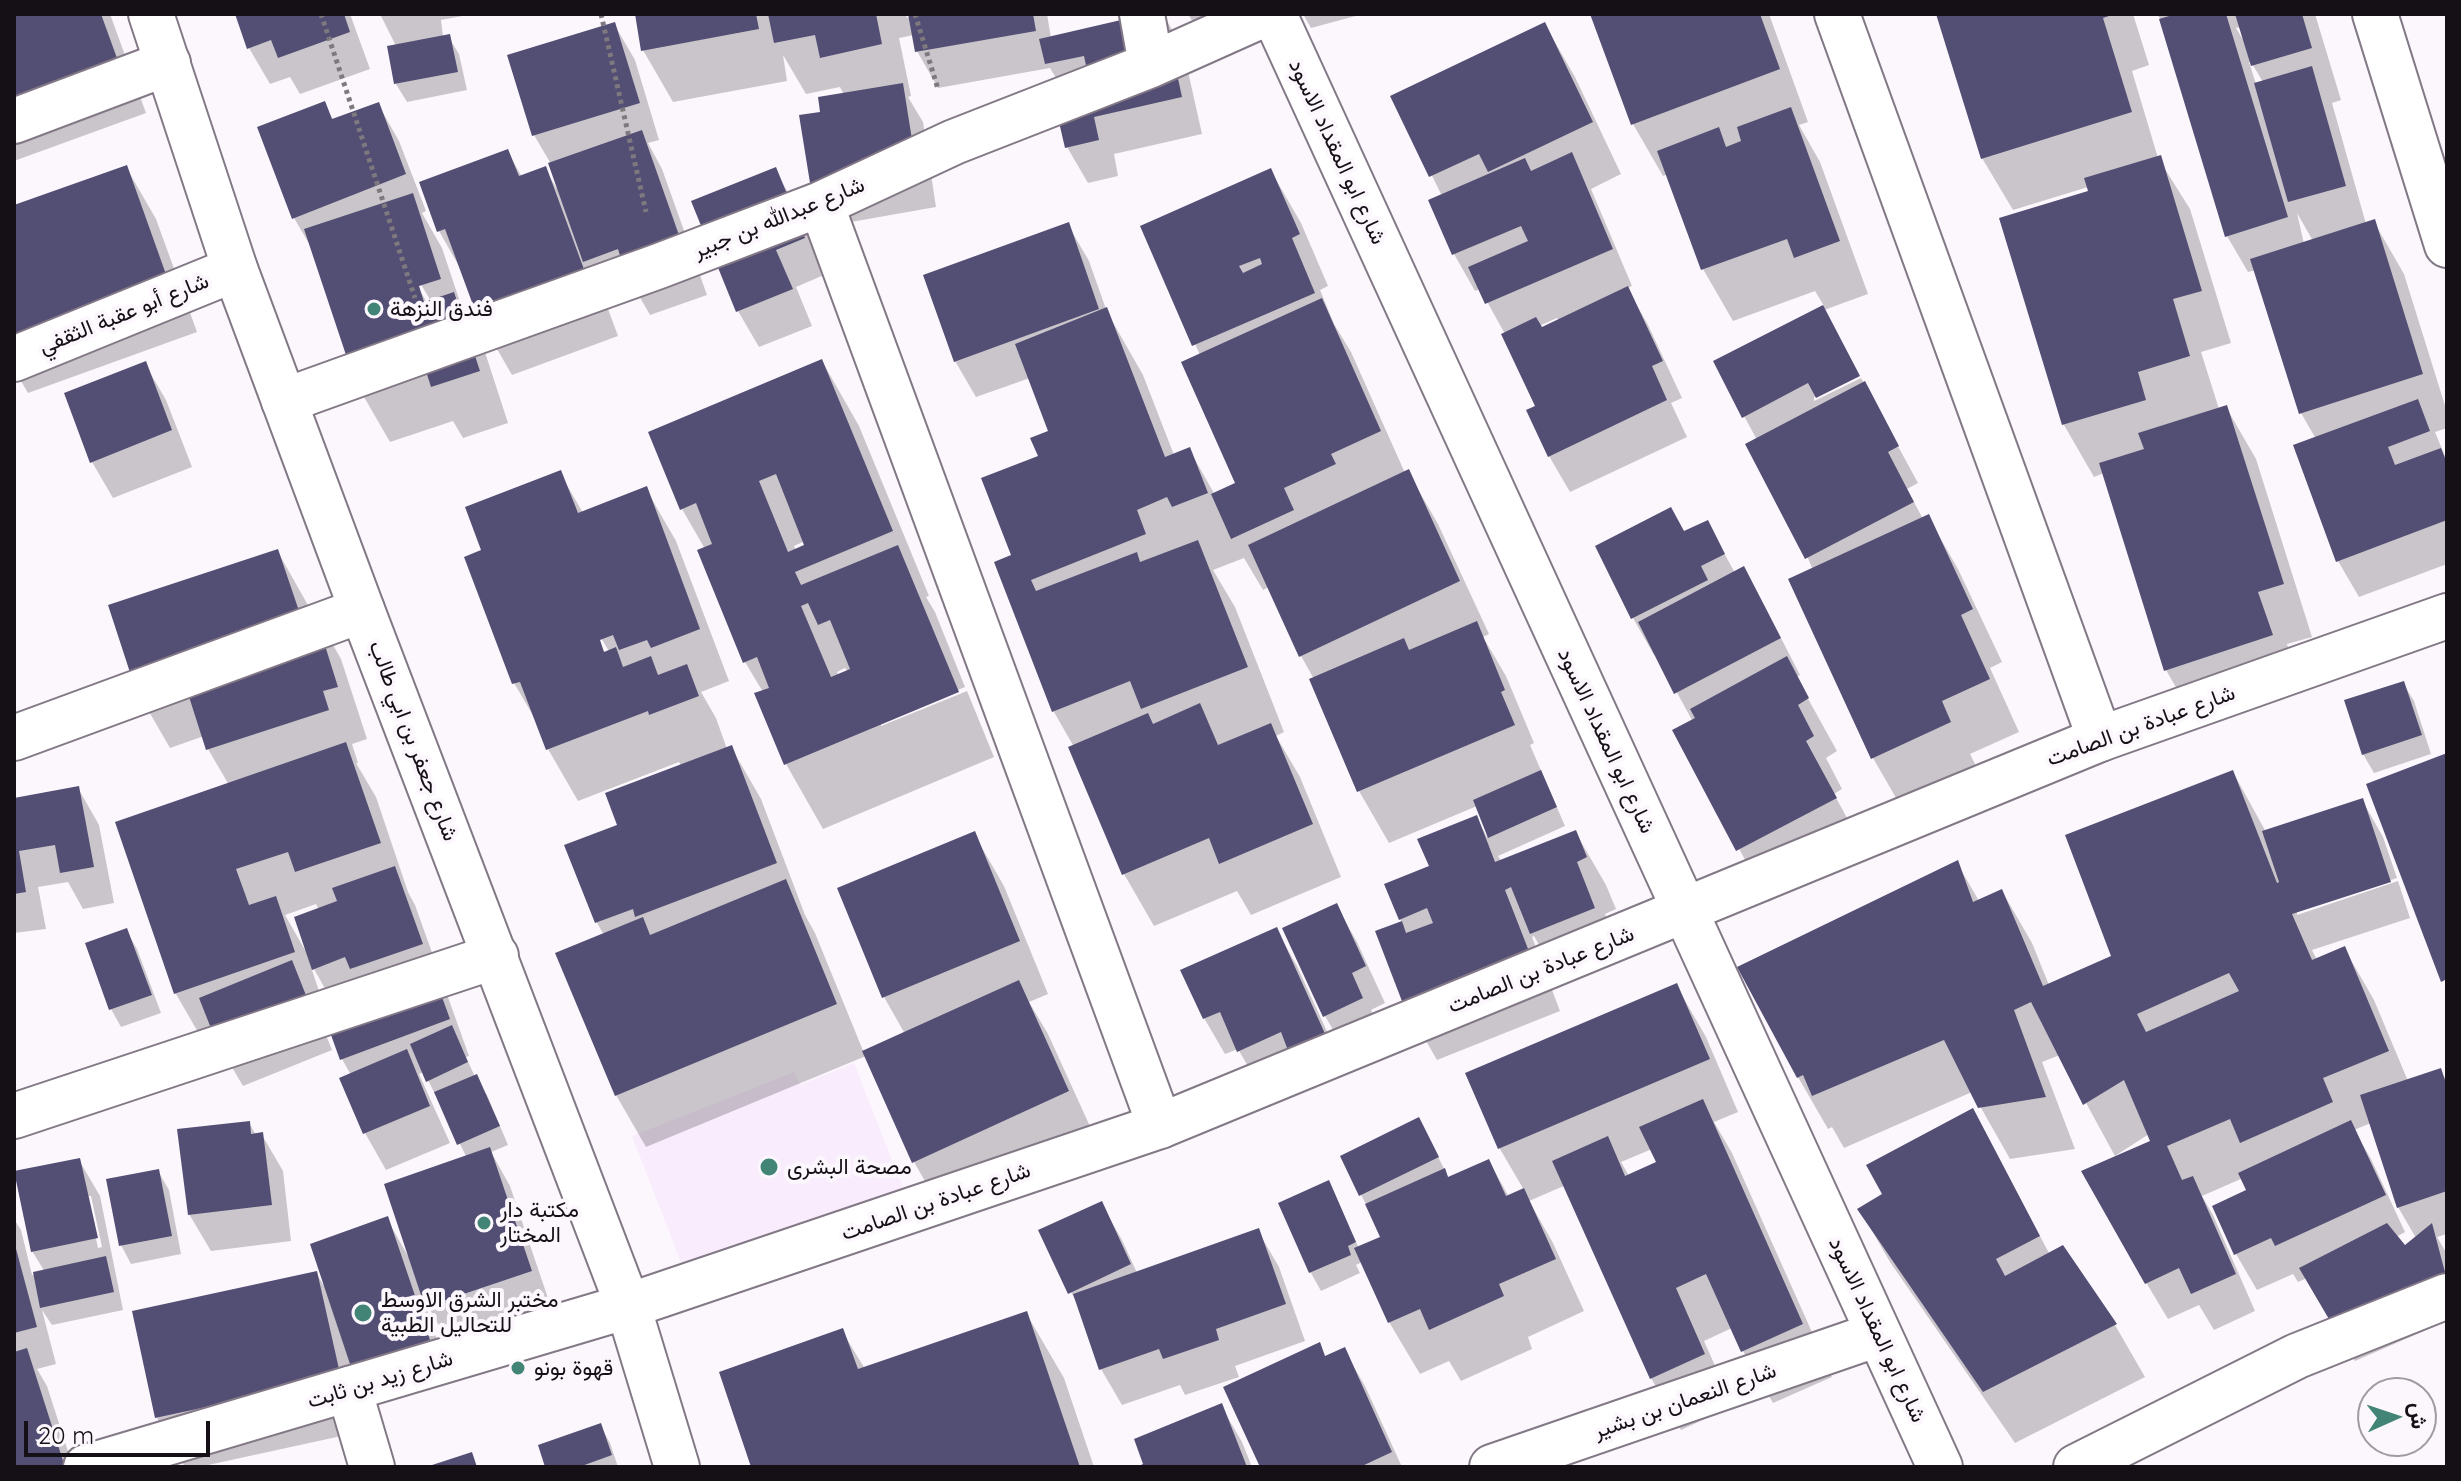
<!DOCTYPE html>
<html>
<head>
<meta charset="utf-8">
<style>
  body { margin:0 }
  #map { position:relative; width:2461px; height:1481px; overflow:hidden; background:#fcf7fd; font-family:Quicksand,Vazirmatn,sans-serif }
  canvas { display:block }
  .frame { position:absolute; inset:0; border:16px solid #141015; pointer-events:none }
  .north { position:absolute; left:2357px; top:1377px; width:80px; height:80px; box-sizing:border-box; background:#fcf7fd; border:2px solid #9f9ba0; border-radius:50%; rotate:87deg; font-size:22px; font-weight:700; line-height:32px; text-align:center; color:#141015 }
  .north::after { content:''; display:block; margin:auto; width:28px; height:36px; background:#428576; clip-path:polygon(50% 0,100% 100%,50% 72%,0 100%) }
  .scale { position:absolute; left:24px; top:1421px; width:186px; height:36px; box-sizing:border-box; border:4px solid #141015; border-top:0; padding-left:10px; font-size:24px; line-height:28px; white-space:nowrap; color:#141015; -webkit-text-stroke:6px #fcf7fd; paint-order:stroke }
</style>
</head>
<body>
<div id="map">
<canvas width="2461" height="1481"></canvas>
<div class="frame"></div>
<div class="north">ش</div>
<div class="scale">20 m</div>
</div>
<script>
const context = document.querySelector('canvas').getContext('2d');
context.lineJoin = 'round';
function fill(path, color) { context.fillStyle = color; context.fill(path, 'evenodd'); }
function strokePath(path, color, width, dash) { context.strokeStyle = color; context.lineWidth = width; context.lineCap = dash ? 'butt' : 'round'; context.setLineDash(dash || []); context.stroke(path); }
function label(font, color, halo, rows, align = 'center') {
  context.font = font + ' Quicksand,Vazirmatn,sans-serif'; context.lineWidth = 8; context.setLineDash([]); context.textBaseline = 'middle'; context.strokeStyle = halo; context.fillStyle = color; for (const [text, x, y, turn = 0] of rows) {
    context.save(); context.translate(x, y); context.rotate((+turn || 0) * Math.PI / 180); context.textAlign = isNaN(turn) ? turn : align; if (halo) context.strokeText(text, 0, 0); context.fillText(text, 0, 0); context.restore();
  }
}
fill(new Path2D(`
  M854 1063 907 1198 689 1283 632 1136 794 1072 800 1085Z`), '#f9ecfd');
fill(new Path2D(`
  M14 14H110L146 113 14 161Z
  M237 14H350L370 69 300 94 290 77 270 84 249 48Z
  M380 14H473L441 20 443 37 448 36 459 54 467 90 407 102 396 84 390 47 396 46Z
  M637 14H906L907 18 911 17 910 14H1047L1051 38 1163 14 1183 49 1202 134 1114 154 1118 176 1088 183 1067 147 1059 83 1050 68 938 88 917 51 914 35 899 38 911 96 908 97 923 122 936 207 834 225 822 113 844 95 840 87 806 94 783 55 787 81 673 102 643 50Z
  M1188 14H1260L1209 50Z
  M1303 14H1363L1311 28Z
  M1592 14H1769L1808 122 1799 125 1820 162 1868 294 1824 310 1859 374 1814 397V401L1861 378 1918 483 1907 489 1923 519 1928 517 1958 569 2002 662 1990 668 2019 732 1970 754 1980 774 1903 810 1873 758 1813 570 1757 440 1715 362 1824 306 1815 291 1733 321 1703 269 1668 174 1663 176 1633 124Z
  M1938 14H2133L2149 65 2132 71 2158 158 2190 209 2231 343 2201 352 2219 409 2226 407 2256 459 2312 637 2287 644 2301 688 2196 722 2166 670 2104 473 2094 477 2064 425 2090 192 2088 187 2013 210 1982 158Z
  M2157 14H2315L2341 100 2332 103 2366 224 2374 222 2404 274 2447 412V428L2435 432 2447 461V564L2359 597 2338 561 2316 439 2301 413 2256 270 2248 272 2227 236 2162 22ZM2241 27 2245 43 2236 28ZM2249 62H2251L2263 82 2256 84ZM2297 213 2313 241 2304 244Z
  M614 24 635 60 659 140 648 143 662 169 707 295 650 315 634 287 604 298 618 336 512 375 482 323 464 275 439 231 507 151 522 177 545 169 557 189 559 188 551 164 534 135Z
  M1545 25 1575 77 1621 174 1591 189 1632 286 1627 288 1648 325 1682 398 1671 403 1687 437 1570 492 1549 456 1537 407 1505 334 1480 289 1475 291 1454 254 1430 201 1442 196 1393 97ZM1557 318 1559 321 1541 330 1539 326Z
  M324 104 334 121 378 104 399 141 426 211 422 213 442 248 463 311 483 346 508 423 463 438 453 421 390 442 360 390 314 252 294 218ZM416 276 432 303H427L413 278Z
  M126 167 156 219 197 332 28 393 14 369V207Z
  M775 170 796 206 824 275 796 287 812 326 759 347 738 311 694 202Z
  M1271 171 1301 223 1328 286 1320 290 1334 324 1351 352 1405 473 1408 472 1438 524 1489 634 1483 637 1506 676 1534 743 1530 745 1565 826 1498 856 1502 862 1576 833 1606 885 1616 909 1605 914 1623 960 1562 985 1534 936 1532 937 1560 1011 1437 1060 1407 1008 1378 932 1403 923 1400 919 1431 867 1476 817 1487 837 1489 835 1477 806 1389 843 1359 791 1314 679 1301 656 1269 587 1263 590 1244 558 1213 570 1235 607 1284 732 1276 736 1300 777 1341 877 1251 915 1237 891 1154 926 1124 874 1074 747 1054 712 997 563 1014 556 1041 457 1051 432 1030 378 976 397 955 361 1068 225 1089 261 1107 312 1143 375 1174 455 1189 449 1215 495 1238 484 1200 355 1143 227Z
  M822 361 859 426 929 596 926 597 935 612 965 687 881 722V726L967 691 994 757 823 829 786 764 763 692 745 662 700 551 705 549 682 509ZM805 541 807 546 796 551 794 546ZM845 668 848 672 839 676 837 672Z
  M145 364 166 400 192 467 113 498 92 462Z
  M560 473 583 513 646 489 676 541 729 681 701 692 716 718 727 749 731 747 761 799 805 915 815 933 864 1053 905 1034 884 997 974 834 1004 886 1048 994 1029 1002 1048 1034 1098 1144 944 1214 914 1162 866 1056 646 1147 616 1095 604 935 597 923 567 846 619 826 681 766 679 762 578 801 548 749 538 724 514 683 483 551ZM597 631 610 653H605L593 633Z
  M1707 522 1735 573 1743 569 1764 605 1800 675 1796 677 1837 751 1826 758 1842 789 1834 794 1865 851 1768 902 1675 731 1693 722 1656 654 1654 655 1633 618 1597 546 1684 533Z
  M278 552 309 607 311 606 341 659 367 739 352 744 358 763H356L376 797 408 892 415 905 469 1056 466 1057 475 1077 487 1095 508 1145 491 1152 510 1186 551 1307 448 1342 428 1306 426 1307 450 1377 374 1403 369 1430 199 1467H185L157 1418 316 1273 324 1286 326 1285 387 1219 408 1256 467 1158 424 1072 419 1074 450 1143 386 1170 365 1133 351 1075 342 1059 323 1005 315 1008 332 1050 243 1086 222 1050 206 1046 176 994 118 823 229 785 208 749 204 736 170 748 140 696ZM316 904 319 910 305 950 285 915ZM314 969 328 994 321 997 312 970Z
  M2403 683 2414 701 2431 754 2374 773 2363 754Z
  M2233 772 2266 832 2362 800 2383 837 2397 878 2297 910V915L2398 881 2410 918 2312 950 2317 960 2344 948 2374 1000 2408 1081 2440 1070 2447 1082V1234L2437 1237 2447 1254V1321L2355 1361 2307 1278 2298 1282 2293 1274 2257 1290 2236 1254 2249 1191 2243 1178 2202 1196 2213 1215 2255 1311 2214 1330 2199 1305 2168 1319 2141 1274 2116 1158 2060 1055 2042 1062 2075 1149 2010 1159 1972 1092 1844 1148 1832 1127 1828 1129 1798 1077 1957 863 1979 901 2002 891 2032 943 2049 985 2114 957ZM2371 1123 2398 1207 2416 1238 2404 1248 2396 1237 2405 1232 2371 1159 2354 1130ZM2149 1134 2152 1142 2116 1158 2115 1156Z
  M78 788 99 825 114 903 83 909 68 882 38 887 46 929 14 933V800Z
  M1336 905 1357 942 1385 1003 1371 1010 1383 1035 1346 1052 1325 1016Z
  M1276 929 1297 966 1346 1073 1312 1088 1301 1069 1260 1087 1238 1049 1225 1054 1204 1018Z
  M126 930 137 949 161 1013 121 1027 111 1009Z
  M1676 985 1706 1037 1738 1112 1714 1122 1732 1153 1832 1377 1773 1403 1743 1351 1732 1328 1704 1341 1733 1406 1681 1430 1651 1378 1566 1185 1529 1201 1553 1243 1584 1311 1528 1337 1532 1349 1461 1381 1449 1361 1420 1374 1389 1322 1362 1262 1356 1265 1360 1273 1321 1291 1311 1273 1281 1204 1328 1183 1359 1248 1383 1238 1342 1157 1429 1138 1449 1179 1489 1161 1509 1197 1524 1190 1500 1149 1468 1074ZM1652 1149 1658 1163 1629 1176 1621 1162Z
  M249 1123 256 1135H262L283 1171 291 1241 211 1251 189 1214Z
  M1993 1147 2050 1255 2063 1248 2115 1325 2145 1377 2015 1443 1890 1262 1860 1210Z
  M79 1160 100 1196 123 1310 52 1325 42 1310 56 1364 37 1369 47 1386 73 1467H14V1219L21 1230 32 1275 45 1272 32 1251ZM87 1196H91L102 1247 98 1248Z
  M158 1171 169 1190 181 1254 131 1264 121 1245Z
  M1101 1203 1122 1240 1137 1273 1258 1231 1279 1267 1305 1341 1235 1366 1239 1377 1185 1395 1180 1385 1122 1405 1101 1369 1081 1312 1041 1231Z
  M1026 1313 1064 1378 1094 1467H753L842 1331 865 1369Z
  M1319 1345 1326 1358 1344 1350 1365 1386 1402 1467H1262Z
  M1221 1406 1242 1442 1252 1467H1142Z
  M600 1425 610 1443 618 1467H547Z`), '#0003');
fill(new Path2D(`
  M14 14H101L118 61 14 98Z
  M235 14H344L350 32 278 58 271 40 247 49Z
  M635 14H756L759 29 641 51Z
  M768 14H876L882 44 820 58 815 35 774 43Z
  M908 14H1033L1036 31 915 52Z
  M1147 14H1164L1182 97 1094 117 1099 140 1065 148 1050 83 1088 75 1084 56 1045 64 1039 39Z
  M1590 14H1760L1780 69 1631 125Z
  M1936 14H2115L2103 18 2132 112 1981 159Z
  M2176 14H2226L2288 217 2225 237 2159 19Z
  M2235 14H2302L2312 48 2251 66Z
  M615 22 640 103 532 136 507 55Z
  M1545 22 1593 122 1488 172 1479 154 1429 177 1390 96Z
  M450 34 458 72 394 84 387 46Z
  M2312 66 2346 186 2288 202 2254 83Z
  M903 83 917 171 811 189 799 115 820 112 818 97Z
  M325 101 332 119 379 102 406 174 292 219 257 127Z
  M1791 107 1840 241 1794 258 1787 239 1701 270 1657 151 1719 127 1726 147 1741 141 1737 127Z
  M642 130 687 258 627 279 618 249 583 262 548 163Z
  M508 149 519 176 546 166 589 283 480 324 445 229 437 232 419 182Z
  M1572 152 1613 249 1485 304 1468 267 1528 241 1521 226 1452 255 1428 200 1525 158 1531 171Z
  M2161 155 2202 291 2173 299 2190 356 2138 372 2146 400 2062 425 1999 218 2088 191 2084 178Z
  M127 165 168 280 14 336V205Z
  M776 167 805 238 776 250 793 289 736 312 691 201Z
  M1271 168 1300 234 1292 238 1315 293 1192 346 1140 226ZM1260 258 1262 264 1243 273 1239 266Z
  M413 193 441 279 419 286 424 302 454 292 480 371 431 387 425 368 358 391 304 229Z
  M2375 219 2423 374 2299 414 2250 259Z
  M1069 222 1099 309 954 362 923 275Z
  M1628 286 1663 361 1652 366 1667 400 1548 457 1526 410 1535 406 1501 334 1536 317 1542 327Z
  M1322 298 1381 431 1331 454 1336 464 1284 488 1294 510 1231 539 1211 494 1235 483 1181 362Z
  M1823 305 1860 376 1816 398 1808 383 1742 418 1713 361Z
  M1107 307 1165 457 1190 447 1208 493 1172 507 1167 497 1137 510 1146 534 1031 580 1036 591 1137 552 1140 562 1198 540 1248 667 1141 709 1130 681 1052 712 994 562 1011 555 981 478 1038 456 1030 438 1048 431 1015 344Z
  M822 359 893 531 795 572 801 585 898 545 959 692 784 765 754 693 769 688 757 657 743 663 697 550 712 544 696 503 680 510 648 432ZM776 474 804 545 788 552 759 481ZM808 603 818 625 830 620 850 669 831 677 801 606Z
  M146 361 172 430 90 463 64 393Z
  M1865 381 1899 446 1888 452 1914 502 1805 559 1745 444Z
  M2418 399 2430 431 2388 447 2395 465 2441 448 2447 463V520L2336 562 2293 445Z
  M2227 405 2284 584 2258 592 2273 635 2164 671 2099 463 2144 449 2138 433Z
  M1409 469 1460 581 1299 657 1248 545Z
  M561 470 578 513 647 486 700 629 651 648 647 640 619 650 613 635 600 640 604 652 616 647 623 667 651 656 658 675 687 664 699 696 649 715 648 711 546 750 520 682 512 684 464 557 481 550 465 507Z
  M1671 507 1684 531 1708 520 1725 554 1701 566 1708 580 1631 619 1595 546Z
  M1929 514 1973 609 1961 615 1990 679 1942 701 1951 722 1871 759 1788 579Z
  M278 549 298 608 312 604 338 687 323 691 329 710 206 750 184 681 138 697 108 605Z
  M1744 566 1781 638 1674 694 1638 622Z
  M1477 621 1505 690 1501 692 1515 725 1357 792 1309 679 1404 638 1409 650Z
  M1787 656 1809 698 1798 705 1814 736 1806 741 1837 798 1736 851 1672 730 1695 718 1690 709Z
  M2404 681 2422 735 2362 755 2344 700Z
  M1200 703 1218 745 1271 723 1313 824 1219 864 1209 838 1122 875 1068 747 1148 713 1153 724Z
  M346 742 381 843 295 872 288 852 236 869 249 905 276 896 295 952 174 994 115 822Z
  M732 745 777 863 635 917 633 909 595 923 564 845 617 825 605 793Z
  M2447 753V979L2441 982 2366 784Z
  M1541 770 1557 807 1488 838 1473 800Z
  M2233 770 2277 883 2279 882 2262 831 2363 798 2391 882 2292 914 2312 960 2345 946 2389 1051 2323 1078 2333 1102 2240 1143 2230 1119 2167 1146 2182 1180 2193 1176 2236 1274 2191 1294 2179 1268 2145 1284 2081 1171 2150 1141 2124 1080 2083 1105 2031 1002 2014 1010 2046 1097 1978 1108 1944 1040 1812 1096 1803 1075 1797 1078 1737 967 1958 860 1973 902 2002 889 2043 986 2111 956 2065 835ZM2229 973 2239 991 2146 1032 2137 1014Z
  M79 786 94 867 60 873 55 845 19 851 26 892 14 894V798Z
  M1477 815 1495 862 1576 830 1587 857 1577 862 1595 908 1530 934 1511 887 1505 890 1532 959 1405 1009 1375 931 1402 921 1406 933 1433 923 1427 908 1399 920 1384 884 1429 866 1417 839Z
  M975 831 1020 941 882 998 837 888Z
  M395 866 423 944 350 969 345 957 312 970 294 917 337 901 332 888Z
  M786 879 837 1004 615 1096 555 953 643 917 650 935Z
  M1337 903 1366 966 1352 973 1363 998 1323 1017 1282 928Z
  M1277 927 1326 1036 1289 1053 1281 1032 1237 1052 1220 1012 1203 1019 1180 970Z
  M127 928 152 995 109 1010 85 943Z
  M427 956 450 1019 340 1060 317 996Z
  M292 960 313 1013 220 1051 199 998Z
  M1019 980 1069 1091 912 1163 862 1051Z
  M1677 983 1710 1059 1498 1149 1465 1073Z
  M452 1025 468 1062 426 1082 410 1044Z
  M407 1049 430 1106 363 1134 339 1078Z
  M2441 1068 2447 1086V1191L2397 1208 2360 1095Z
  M477 1074 500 1126 457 1145 434 1092Z
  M1703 1099 1803 1324 1741 1352 1706 1274 1676 1288 1705 1354 1650 1379 1552 1161 1608 1136 1625 1176 1656 1162 1639 1127Z
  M1973 1108 2040 1236 1996 1259 2005 1276 2063 1245 2117 1324 1983 1392 1857 1209 1882 1194 1866 1165Z
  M1419 1117 1439 1157 1359 1196 1340 1156Z
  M2351 1120 2386 1195 2275 1246 2271 1238 2234 1255 2212 1206 2246 1190 2238 1173Z
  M250 1121 251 1134 263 1132 272 1205 188 1215 177 1129Z
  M490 1147 532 1271 425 1307 384 1184Z
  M80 1158 98 1238 31 1252 14 1171Z
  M1489 1159 1506 1196 1524 1188 1556 1259 1499 1284 1504 1296 1429 1330 1420 1309 1388 1323 1354 1248 1380 1237 1365 1204 1445 1168 1448 1177Z
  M159 1169 172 1236 119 1246 106 1179Z
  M1329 1180 1356 1242 1348 1246 1351 1255 1309 1273 1278 1203Z
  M1102 1201 1131 1264 1068 1294 1038 1230Z
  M388 1216 430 1340 351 1367 310 1244Z
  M2387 1223 2405 1245 2432 1223 2446 1276 2333 1326 2299 1268Z
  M1259 1228 1286 1304 1216 1329 1219 1340 1163 1359 1159 1349 1099 1370 1073 1294Z
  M15 1245 37 1327 14 1333V1246Z
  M106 1256 114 1292 40 1308 33 1272Z
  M317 1271 341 1378 155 1418 132 1311Z
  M1027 1311 1080 1467H751L719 1372 843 1328 858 1369Z
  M1320 1342 1325 1356 1345 1347 1392 1452 1360 1467H1260L1223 1387Z
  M27 1348 65 1467H14V1352Z
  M1222 1403 1247 1467H1137L1143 1464 1134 1439Z
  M601 1423 612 1455 579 1467H545L538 1445Z
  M472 1452 477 1467H429V1466Z`), '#534e73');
const minor = new Path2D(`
  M1142 14 1151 65
  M1274 14 1940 1467
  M1837 14 2100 739
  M2375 14 2447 245
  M14 121 168 63
  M821 204 1160 1126
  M14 359 235 269
  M284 401 659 266 821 204 954 142 1151 65 1265 14
  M14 738 362 610
  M14 1116 496 956
  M349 1389 372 1467
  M1492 1467 1878 1334
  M2076 1467 2297 1356 2447 1296`);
const tertiary = new Path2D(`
  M151 14 235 269 362 610 628 1306 677 1467
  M86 1467 628 1306 1160 1126 2100 739 2447 616`);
strokePath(minor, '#837886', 48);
strokePath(tertiary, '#837886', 48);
strokePath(new Path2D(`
  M321 14 415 298
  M601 14 646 212
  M915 14 938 89`), '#7e797f', 5, [4, 4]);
strokePath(minor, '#fff', 44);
strokePath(tertiary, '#fff', 44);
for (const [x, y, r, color] of [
  [374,309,8,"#428576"],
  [769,1167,10,"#428576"],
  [484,1223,8,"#428576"],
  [363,1313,10,"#428576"],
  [518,1368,8,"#428576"]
]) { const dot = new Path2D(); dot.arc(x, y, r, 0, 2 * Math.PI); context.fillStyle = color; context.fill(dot); strokePath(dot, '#fcf7fd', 3); }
label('22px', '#141015', '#fcf7fd', [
  ["شارع ابو المقداد الاسود",1337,152,65],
  ["شارع عبدالله بن جبير",779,218,-22],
  ["شارع أبو عقبة الثقفي",124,314,-22],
  ["شارع عبادة بن الصامت",2141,726,-20],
  ["شارع جعفر بن ابي طالب",413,741,69],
  ["شارع ابو المقداد الاسود",1606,741,65],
  ["شارع عبادة بن الصامت",1541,970,-22],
  ["شارع عبادة بن الصامت",936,1202,-19],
  ["شارع ابو المقداد الاسود",1877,1330,65],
  ["شارع زيد بن ثابت",380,1380,-17],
  ["شارع النعمان بن بشير",1685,1401,-19]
]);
label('22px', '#141015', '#fcf7fd', [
  ["فندق النزهة",390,309],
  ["مصحة البشرى",787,1167],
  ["مكتبة دار",500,1210],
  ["المختار",500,1235],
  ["مختبر الشرق الاوسط",381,1300],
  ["للتحاليل الطبية",381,1325],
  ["قهوة بونو",534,1368]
], 'left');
</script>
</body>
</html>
